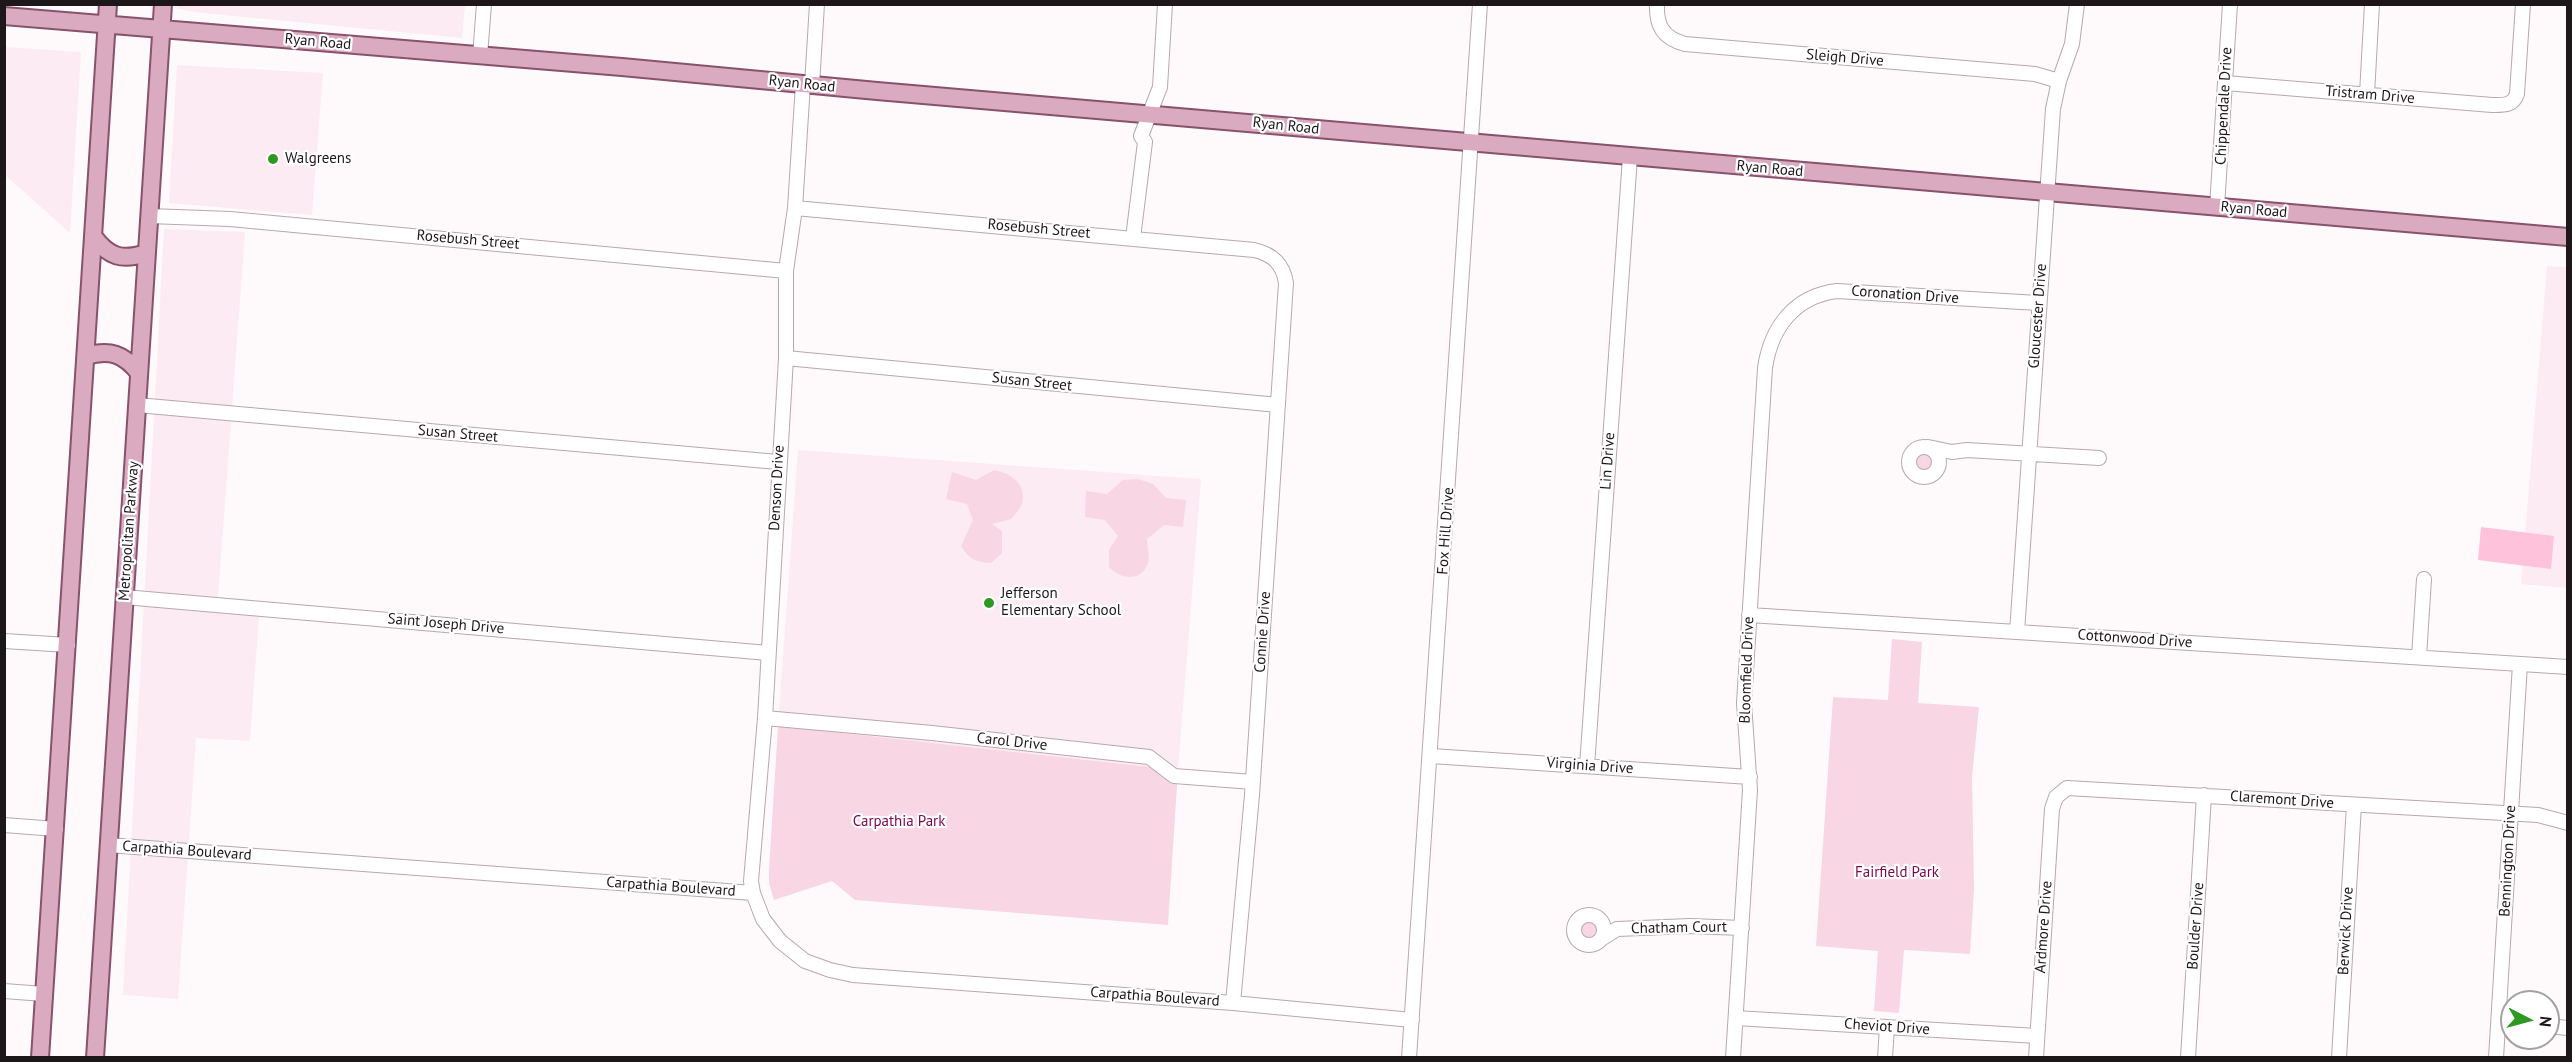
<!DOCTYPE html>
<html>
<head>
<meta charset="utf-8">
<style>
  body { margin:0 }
  #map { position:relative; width:2572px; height:1062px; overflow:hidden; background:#fefafc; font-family:"PT Sans",sans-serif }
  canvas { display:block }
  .frame { position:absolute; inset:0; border:6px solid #1e171a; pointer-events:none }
  .north { position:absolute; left:2500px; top:990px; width:60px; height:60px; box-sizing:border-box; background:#fff; border:2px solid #a5a2a3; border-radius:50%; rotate:96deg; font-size:16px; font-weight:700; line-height:24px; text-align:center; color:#1e171a }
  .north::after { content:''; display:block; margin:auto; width:21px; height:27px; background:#2e9823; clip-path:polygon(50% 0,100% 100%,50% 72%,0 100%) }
</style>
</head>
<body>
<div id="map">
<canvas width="2572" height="1062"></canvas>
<div class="frame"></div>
<div class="north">N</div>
</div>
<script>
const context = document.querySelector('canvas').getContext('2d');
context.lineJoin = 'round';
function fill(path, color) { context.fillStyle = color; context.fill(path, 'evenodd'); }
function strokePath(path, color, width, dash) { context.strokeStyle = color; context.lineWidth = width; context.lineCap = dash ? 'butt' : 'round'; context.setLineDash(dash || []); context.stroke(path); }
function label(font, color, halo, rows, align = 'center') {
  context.font = font + ' "PT Sans",sans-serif'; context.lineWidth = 4.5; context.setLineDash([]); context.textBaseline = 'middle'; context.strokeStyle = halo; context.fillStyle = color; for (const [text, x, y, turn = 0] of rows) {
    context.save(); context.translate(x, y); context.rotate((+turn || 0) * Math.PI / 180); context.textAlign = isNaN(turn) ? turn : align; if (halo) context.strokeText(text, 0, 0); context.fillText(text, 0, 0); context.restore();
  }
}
fill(new Path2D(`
  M177 5 465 4V5L462 38 203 13 177 9Z
  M5 47 81 52 70 233 5 175Z
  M177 65 323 73 312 215 169 203Z
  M164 229 245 232 218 597 260 601 250 741 196 738 178 999 123 995Z
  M2547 266 2567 267V588L2521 584Z
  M798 450 1201 479 1178 770 778 726Z`), '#fcebf2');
fill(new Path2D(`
  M1916 462a8 8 0 1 1 16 0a8 8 0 1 1-16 0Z
  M994 470C1010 473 1027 483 1022 503 1021 508 1014 515 1011 519L992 524 1002 531V553L991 563C976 562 969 559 961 546L973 520 967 504 946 499 952 472 976 480Z
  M1138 479 1153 484 1166 498 1186 500 1183 527 1164 525 1147 539C1147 546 1150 557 1148 563 1141 583 1120 579 1109 567V550L1118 536 1105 520 1085 517 1086 491 1107 494 1123 480Z
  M1892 639 1922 642 1918 703 1979 707 1972 777 1974 889 1970 954 1904 950 1899 1013 1874 1011 1878 951 1816 946 1833 697 1888 700Z
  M778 726 1178 770 1168 925 855 900 832 881 774 900 769 883V870Z
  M1581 930a8 8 0 1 1 16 0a8 8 0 1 1-16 0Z`), '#f8d6e4');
fill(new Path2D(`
  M2481 527 2554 536 2551 569 2478 560Z`), '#ffc2db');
const minor = new Path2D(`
  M1657 4C1656 26 1663 38 1685 44L2035 74 2059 81
  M480 56 484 4
  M2225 83 2492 105C2503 105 2513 106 2517 94L2523 4
  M803 84 795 208 786 271V358L765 718 751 881 753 893 763 919 780 941 805 961 830 970 853 975 1233 1003 1412 1020
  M812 85 817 4
  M2367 94 2372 4
  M2217 207 2230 4
  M795 208 1254 250C1272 254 1283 263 1286 283L1252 795 1233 1003
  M149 216 230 219 786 271
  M1133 238 1145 142 1141 136 1160 87 1165 4
  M786 358 1278 405
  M137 405 778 462
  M1928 447 1952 452 1967 450 2099 458
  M1909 462a15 15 0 1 1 30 0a15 15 0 1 1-30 0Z
  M124 597 768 653
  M1749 615 2568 667
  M2017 632 2053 109 2059 81 2072 44 2077 4
  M4 641 68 645
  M2419 657 2424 579
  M765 718 932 733 1149 757 1174 776 1253 782
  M1431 756 1750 777
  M1587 766 1630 157
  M4 825 56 829
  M108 845 753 893
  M1574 930a15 15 0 1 1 30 0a15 15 0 1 1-30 0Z
  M1601 939 1617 929 1690 926 1742 928
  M4 991 44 994
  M1736 1018 2037 1036
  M2548 1026 2568 1028
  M1409 1058 1480 4
  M1733 1058 1750 790 1744 703 1765 368C1771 327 1795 296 1837 291L2038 303
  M1885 1058 1887 1027
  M2036 1058 2052 809 2056 797 2067 788 2538 815 2568 823
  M2188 1058 2204 795
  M2339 1058 2354 805
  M2496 1058 2520 664`);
const major = new Path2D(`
  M4 16 622 67 877 91 2568 237
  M94 237C109 257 122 261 146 253
  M86 356C110 349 124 354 139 373
  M40 1058 108 4
  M95 1058 163 4`);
strokePath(minor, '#b9a7ae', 16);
strokePath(major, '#89526b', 20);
strokePath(minor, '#fff', 14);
strokePath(major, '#daaac0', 16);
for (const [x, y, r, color] of [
  [273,159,6,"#2e9823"],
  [989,603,6,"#2e9823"]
]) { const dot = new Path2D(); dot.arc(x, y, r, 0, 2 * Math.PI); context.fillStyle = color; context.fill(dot); strokePath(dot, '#fff', 2); }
label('15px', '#1e171a', '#fff', [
  ["Ryan Road",318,42,5],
  ["Sleigh Drive",1845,58,5],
  ["Ryan Road",802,84,6],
  ["Tristram Drive",2370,95,5],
  ["Chippendale Drive",2224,106,-87],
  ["Ryan Road",1286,126,6],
  ["Ryan Road",1770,169,5],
  ["Ryan Road",2254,210,5],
  ["Rosebush Street",1039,229,5],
  ["Rosebush Street",468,240,5],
  ["Coronation Drive",1905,295,4],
  ["Gloucester Drive",2038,316,-86],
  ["Susan Street",1032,382,6],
  ["Susan Street",458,434,5],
  ["Lin Drive",1608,461,-86],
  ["Denson Drive",777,488,-87],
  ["Metropolitan Parkway",129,531,-86],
  ["Fox Hill Drive",1446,531,-86],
  ["Saint Joseph Drive",446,624,5],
  ["Connie Drive",1263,632,-86],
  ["Cottonwood Drive",2135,639,4],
  ["Bloomfield Drive",1747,670,-88],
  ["Carol Drive",1012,742,6],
  ["Virginia Drive",1590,766,4],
  ["Claremont Drive",2282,800,4],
  ["Carpathia Boulevard",187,851,4],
  ["Bennington Drive",2508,861,-87],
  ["Carpathia Boulevard",671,887,4],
  ["Boulder Drive",2196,926,-86],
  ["Ardmore Drive",2044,927,-86],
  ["Chatham Court",1679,928,-1],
  ["Berwick Drive",2346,931,-87],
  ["Carpathia Boulevard",1155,997,4],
  ["Cheviot Drive",1887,1027,4]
]);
label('15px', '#1e171a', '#fff', [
  ["Walgreens",285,159],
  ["Jefferson",1001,594],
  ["Elementary School",1001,611]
], 'left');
label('15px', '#7d064e', '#fff', [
  ["Carpathia Park",899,822],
  ["Fairfield Park",1897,873]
]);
</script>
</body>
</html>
